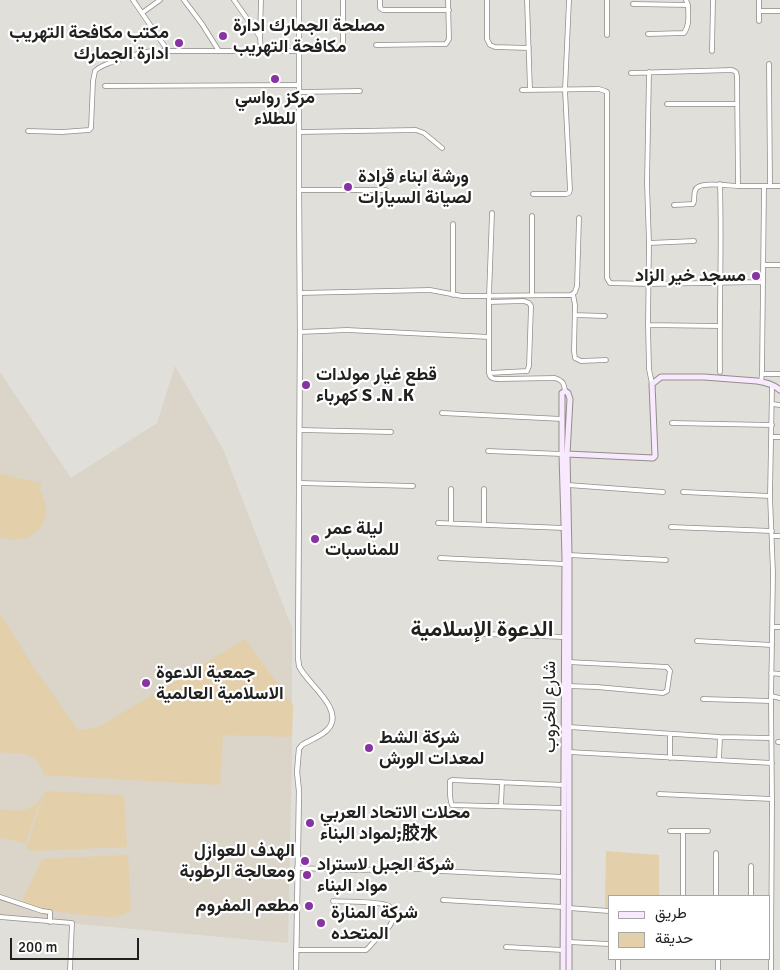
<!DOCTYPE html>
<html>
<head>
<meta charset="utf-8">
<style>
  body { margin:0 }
  #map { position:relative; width:780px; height:970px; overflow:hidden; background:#e1dfda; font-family:Signika,Vazirmatn,sans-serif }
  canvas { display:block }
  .legend { position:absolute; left:608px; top:895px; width:162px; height:65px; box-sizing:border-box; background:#fff; border:1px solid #a6a6a5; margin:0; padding:6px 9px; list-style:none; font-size:15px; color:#20201e }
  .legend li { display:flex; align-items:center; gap:10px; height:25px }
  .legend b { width:25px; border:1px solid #a6a6a5 }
  .scale { position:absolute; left:10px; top:938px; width:129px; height:22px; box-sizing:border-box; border:2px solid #20201e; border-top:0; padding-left:6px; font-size:15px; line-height:18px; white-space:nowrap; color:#20201e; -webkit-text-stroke:4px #fff; paint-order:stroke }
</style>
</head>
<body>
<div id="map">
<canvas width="780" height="970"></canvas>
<ul class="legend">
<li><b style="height:6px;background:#f9e9fe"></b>طريق</li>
<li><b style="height:14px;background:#e3cfaa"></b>حديقة</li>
</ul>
<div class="scale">200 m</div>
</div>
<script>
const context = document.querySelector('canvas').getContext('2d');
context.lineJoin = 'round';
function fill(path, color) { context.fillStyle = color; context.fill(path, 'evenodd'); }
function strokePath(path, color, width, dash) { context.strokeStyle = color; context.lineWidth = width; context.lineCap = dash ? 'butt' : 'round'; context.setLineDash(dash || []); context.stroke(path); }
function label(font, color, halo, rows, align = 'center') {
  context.font = font + ' Signika,Vazirmatn,"Noto Sans SC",sans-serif'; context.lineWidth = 4.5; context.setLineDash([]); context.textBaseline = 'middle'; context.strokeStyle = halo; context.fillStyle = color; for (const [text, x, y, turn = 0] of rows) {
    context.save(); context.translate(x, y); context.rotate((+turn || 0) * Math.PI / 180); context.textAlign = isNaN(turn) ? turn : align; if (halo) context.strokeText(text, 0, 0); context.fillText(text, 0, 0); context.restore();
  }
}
fill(new Path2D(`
  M175 366 223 449 292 628V753L288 943 0 917V372L71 478 157 423Z`), '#dad4c9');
fill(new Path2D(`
  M0 474 41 483 40 490 46 504V517L41 527 29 537 12 540 0 537Z
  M0 613 32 665 78 730 99 727 245 639 293 705 292 737 223 735 220 785 44 775C42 770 40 764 36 760 26 750 12 755 0 752Z
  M45 791 124 795 127 847 33 851 26 848Z
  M42 796 25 844 2 837 0 841V811L1 809C12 810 25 813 34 805 37 803 39 799 42 796Z
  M606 851 659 855V896H609V908H605Z
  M128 855 131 909 125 914 120 916 111 917 85 915 48 910 22 902 42 859Z`), '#e3cfaa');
const minor = new Path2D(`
  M133 0 168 51
  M184 0 202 24 219 51
  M234 0 260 37
  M261 0 260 37 261 51
  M343 0V44
  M380 0V8L383 10H449
  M487 0V39L490 45 495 47 529 48
  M527 0 530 90
  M607 0V35
  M633 4 688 5 686 0
  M759 11H780
  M142 13 160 0
  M759 21V0
  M648 34 684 33C690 25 688 14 688 5
  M376 45 446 44 449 39 448 0
  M712 51 713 0
  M769 64 770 186
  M649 72 647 183 649 243 648 325 649 369 652 384
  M631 73 732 70 736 72 737 76 738 186
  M105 86 299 85
  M522 90 599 89 605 91 607 92V278L610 283 649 284 763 282
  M299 92 360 91
  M667 104H737
  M28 131 62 132 89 130 91 128 93 81 95 71C102 63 142 52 153 51H299
  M299 132 416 130 424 133 442 148
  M720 184C722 247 719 310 720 372
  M299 190H386
  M533 194H566L569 193 570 190 565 90 569 0
  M674 205 693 204C696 199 692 190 698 187 705 182 731 186 741 186 754 186 767 186 780 186
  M532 216V295
  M453 224V295
  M649 243 694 241
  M763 265H780
  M300 293 430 290 462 296 571 295 575 292 577 286 579 218
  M573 294 575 305 574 351 575 358 581 361 606 360
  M489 302 524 301 529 303 531 306 529 366 527 371 489 373V296L492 213
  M575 315 605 316
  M648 325 719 326
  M300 332 347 330 489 337
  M489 373C490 379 494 379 500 379L555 378C563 381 564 383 565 391
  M762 374H780
  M761 382 762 374 764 186
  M772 404 780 405
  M442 413 562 419
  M672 423 772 425
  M300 430 391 432
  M772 437H780
  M488 451 562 454
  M300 483 413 486
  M568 485 663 492
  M451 489V523
  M683 492 770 496
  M438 523 564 528
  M484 524V489
  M671 527 772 531
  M772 536H780
  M569 555 666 560
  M440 558 565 564
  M772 627H780
  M458 633 564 637
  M697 641 772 645
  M568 662 667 667 670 671 667 691 663 693 597 687 568 686
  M771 673 780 674
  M771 696 780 698
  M703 699 771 701
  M569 727 720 737 771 738
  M778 742H780
  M569 752 772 763
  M670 758V734
  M719 760 720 737
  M659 794 772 799
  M501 806 502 782
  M564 808 452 805C449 799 450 788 450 781L452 780 564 785
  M670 831H708
  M683 831V896
  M716 853V896
  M751 866V896
  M297 868 354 870 420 869
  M440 871 563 877
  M0 897 42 911 50 912V922
  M443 900 563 907
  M569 908 609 911
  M0 917 72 923 70 970
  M569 942 609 944
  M506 947 563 950
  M296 950H366C371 946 373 942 377 938 384 931 395 925 393 913 392 910 391 908 389 906 381 901 344 902 333 901
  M618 970V959
  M718 970V959
  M771 970 772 799 771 701 773 573 770 496 772 386`);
const tertiary = new Path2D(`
  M296 970 299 791 297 772 299 749 302 745C310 740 322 736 328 729 346 709 305 682 299 666 299 664 298 659 298 658L300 332 299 190V0`);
const secondary = new Path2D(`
  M567 454 653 458 655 456 652 384 661 377H704L757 381C765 382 774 385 780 390
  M563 970 565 558 562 454V393L565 391 568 393 570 399 567 454 569 555V970`);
strokePath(minor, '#918f8a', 5.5);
strokePath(tertiary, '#918f8a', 6);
strokePath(secondary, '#918f8a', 7);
strokePath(minor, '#fff', 4);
strokePath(tertiary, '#fff', 4.5);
strokePath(secondary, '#f9e9fe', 5);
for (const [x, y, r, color] of [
  [223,36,5,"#8733a2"],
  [179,43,5,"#8733a2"],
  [275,79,5,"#8733a2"],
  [348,187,5,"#8733a2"],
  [756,276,5,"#8733a2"],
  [306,385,5,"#8733a2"],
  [315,539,5,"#8733a2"],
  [146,683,5,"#8733a2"],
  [369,748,5,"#8733a2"],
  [310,823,5,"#8733a2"],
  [305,861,5,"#8733a2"],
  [307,875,5,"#8733a2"],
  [309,906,5,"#8733a2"],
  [321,923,5,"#8733a2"]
]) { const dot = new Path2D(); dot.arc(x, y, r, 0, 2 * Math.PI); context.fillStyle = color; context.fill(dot); strokePath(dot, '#fff', 2); }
label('bold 18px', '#20201e', '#fff', [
  ["مصلحة الجمارك ادارة",233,26],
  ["مكافحة التهريب",233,47],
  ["مكتب مكافحة التهريب",169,33,"right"],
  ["ادارة الجمارك",169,54,"right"],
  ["مركز رواسي",275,98,"center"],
  ["للطلاء",275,119,"center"],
  ["ورشة ابناء قرادة",358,177],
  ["لصيانة السيارات",358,198],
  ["مسجد خير الزاد",746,276,"right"],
  ["قطع غيار مولدات",316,375],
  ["كهرباء S .N .K",316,396],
  ["ليلة عمر",325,529],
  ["للمناسبات",325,550],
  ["جمعية الدعوة",156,673],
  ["الاسلامية العالمية",156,694],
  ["شركة الشط",379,738],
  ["لمعدات الورش",379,759],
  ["محلات الاتحاد العربي",320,813],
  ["لمواد البناء;胶水",320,834],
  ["الهدف للعوازل",295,851,"right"],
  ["ومعالجة الرطوبة",295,872,"right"],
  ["شركة الجبل لاستراد",317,865],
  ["مواد البناء",317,886],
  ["مطعم المفروم",299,906,"right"],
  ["شركة المنارة",331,913],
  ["المتحده",331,934]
], 'left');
label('18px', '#20201e', '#fff', [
  ["شارع الخروب",550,707,-90]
]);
label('bold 22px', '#20201e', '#fff', [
  ["الدعوة الإسلامية",482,630]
]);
</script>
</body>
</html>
